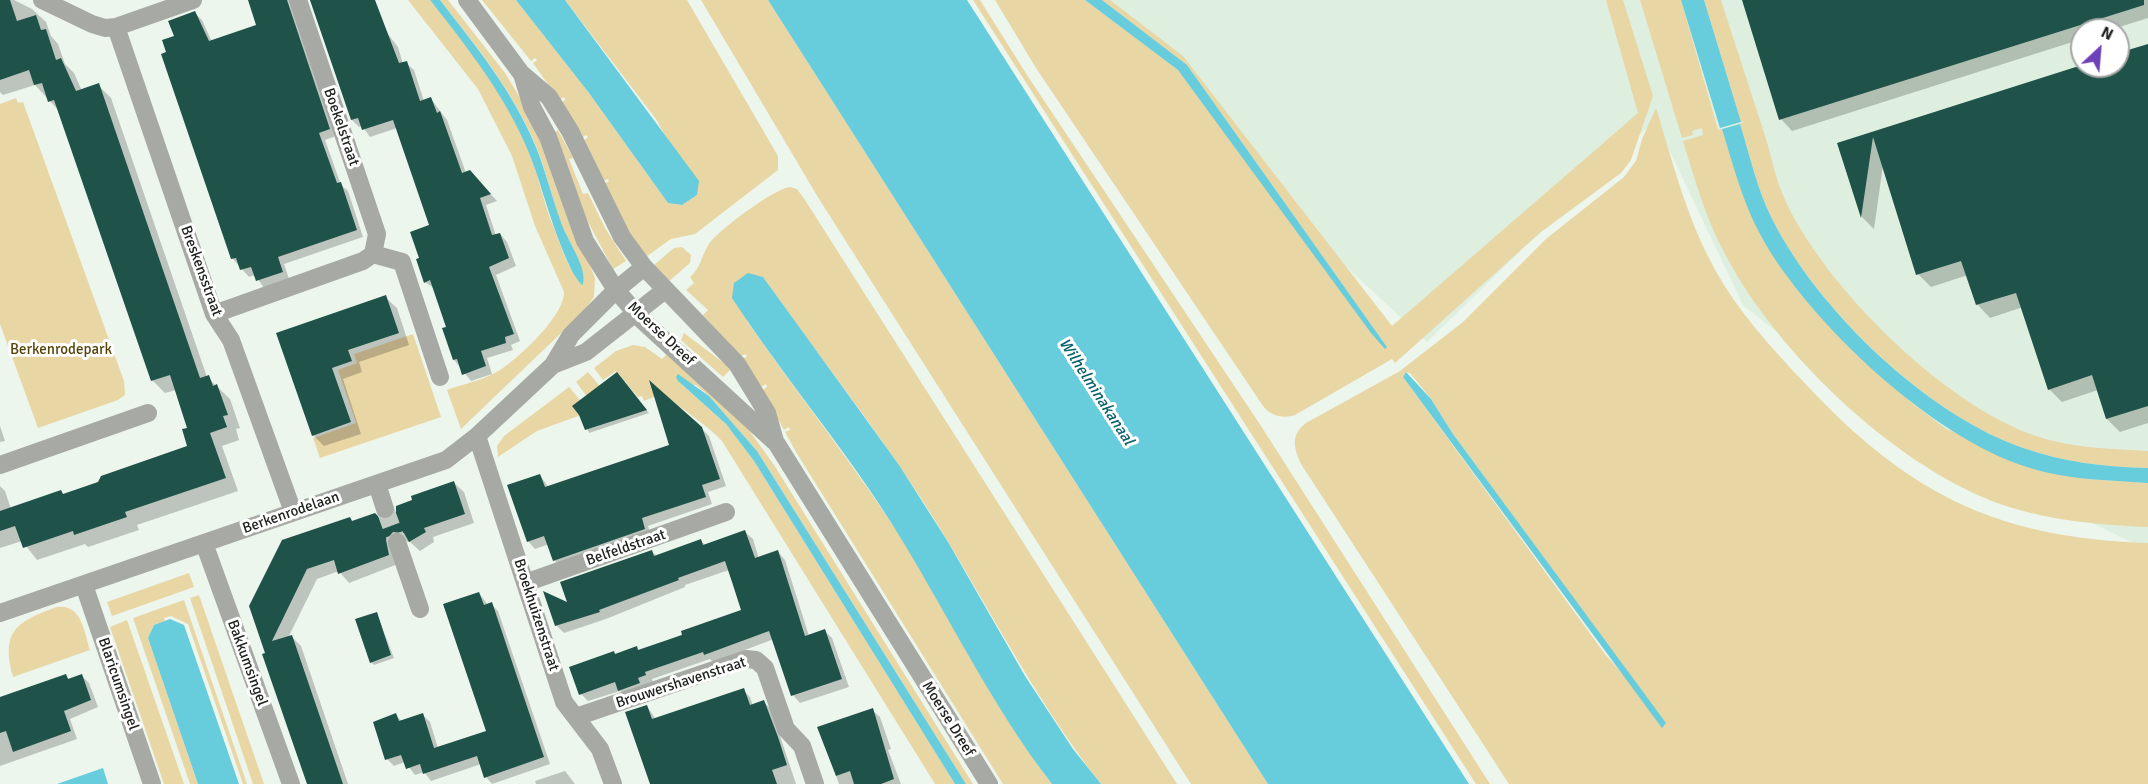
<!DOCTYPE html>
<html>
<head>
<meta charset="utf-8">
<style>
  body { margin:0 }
  #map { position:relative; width:2148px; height:784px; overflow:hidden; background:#ecf6ed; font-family:Signika,sans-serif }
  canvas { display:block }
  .north { position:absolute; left:2070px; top:18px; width:60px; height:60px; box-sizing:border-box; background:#fff; border:2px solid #a6a7a6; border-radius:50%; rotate:26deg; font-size:16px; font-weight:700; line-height:24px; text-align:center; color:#202320 }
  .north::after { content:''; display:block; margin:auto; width:21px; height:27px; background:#6f41b9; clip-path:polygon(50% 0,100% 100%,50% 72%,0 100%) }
</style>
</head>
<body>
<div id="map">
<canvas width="2148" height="784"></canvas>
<div class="north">N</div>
</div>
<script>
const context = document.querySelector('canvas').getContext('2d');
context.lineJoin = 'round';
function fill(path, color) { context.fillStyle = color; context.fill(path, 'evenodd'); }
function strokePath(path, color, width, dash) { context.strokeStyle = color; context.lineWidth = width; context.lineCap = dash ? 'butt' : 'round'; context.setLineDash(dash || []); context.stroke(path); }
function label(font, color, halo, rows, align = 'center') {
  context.font = font + ' Signika,sans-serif'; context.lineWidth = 6; context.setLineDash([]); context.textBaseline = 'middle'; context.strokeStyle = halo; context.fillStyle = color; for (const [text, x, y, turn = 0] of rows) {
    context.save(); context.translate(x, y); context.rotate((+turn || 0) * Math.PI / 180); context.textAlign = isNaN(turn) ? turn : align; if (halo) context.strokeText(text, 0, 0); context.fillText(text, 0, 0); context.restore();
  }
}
fill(new Path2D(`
  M1060 0H2148V543H2133L1892 426 1743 305 1655 120 1427 342ZM2082 30H2118V66H2082Z`), '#deefe0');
fill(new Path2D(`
  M408 0H430C467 46 506 94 528 149 539 175 543 203 554 228 561 246 568 272 584 284 584 263 569 243 561 224 551 195 545 165 532 137 509 86 474 43 440 0H448L505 73 528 111 595 278 594 297 583 312 461 429 447 390C463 384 485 380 500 370 519 358 565 315 564 292L535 226 512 156 478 89Z
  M482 0H516L589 93 668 203 682 205 697 195 656 119 565 0H687L778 156V170L695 234 671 239 647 256 634 242 604 184 609 181 608 179 603 181 583 141 588 137 586 135 582 138 560 103 565 100 564 97 559 100 533 63 537 60 535 58 531 61Z
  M701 0H768L1268 784H1191L819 199Z
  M973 0H980L1027 75 1261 426 1490 784H1476Z
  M995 0H1085L1178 70 1385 348 1387 347 1187 65 1102 0H1110L1183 56 1392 326 1638 113 1606 0H1623L1653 96 1631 160 1621 173 1541 232 1395 363 1392 359 1295 415C1283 419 1271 416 1263 406L1036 68Z
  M1640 0H1681L1718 130 1722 129 1743 195 1761 237 1800 294 1874 370 1912 403 1946 429 2087 479 2148 483V527C2101 525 2054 521 2009 507 1902 473 1778 355 1726 256 1706 220 1695 180 1683 141L1703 135 1702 128 1692 131 1693 135 1682 138Z
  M1704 0H1721C1736 46 1751 93 1766 139 1772 159 1776 180 1785 200 1825 287 1944 405 2036 436 2072 448 2110 449 2148 451V468C2105 467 2063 462 2023 448 1926 414 1818 309 1772 219 1757 189 1750 156 1740 124L1745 121 1741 122Z
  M16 98 18 103 23 102 124 381 125 395 118 400 38 428 0 324V104Z
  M1656 108C1672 159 1685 213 1711 262 1733 305 1766 342 1799 377 1904 491 1992 538 2148 543V784H1509L1301 464C1294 448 1290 435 1306 423L1400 371 1463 322 1546 239 1624 177 1636 161 1642 139ZM1406 372 1410 373 1431 399 1453 434 1665 723 1605 654 1403 377Z
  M558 130 573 158 569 159 583 194 588 193 605 228 626 261 613 269 586 218 555 132Z
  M790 187 797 189 805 200 1177 784H1101C1032 696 984 597 924 503 874 425 816 353 763 277L747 321C799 396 856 467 905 544 954 624 995 710 1052 784H1003L796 452 785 432 790 430 789 427 784 430 762 390 767 387 766 384 761 387 742 360 747 356 745 354 740 357 703 315 708 310 686 290 694 283 690 277C701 268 701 256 709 244 717 231 775 188 790 187Z
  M682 247 691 255 690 263 668 282 654 265 674 248Z
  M684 333 725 364 730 370 723 377 681 340Z
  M413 334 441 417 320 458 313 438 356 423 338 370 357 363 354 354Z
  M633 345 645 347 662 359 669 352 746 426 774 465 973 784H966L757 451 709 396 696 385 681 384 726 424 754 461 955 784H935L722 441C704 422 683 411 663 393L644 401 642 396 638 397 616 371 603 380 594 368 616 351Z
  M588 372 614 403 537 431 498 457 497 446 504 436 569 387 580 400 592 403 576 382Z
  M189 573 194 587 112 616 107 602Z
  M199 595 264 784H253L190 598Z
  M184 600 247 784H243L188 624 171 616 164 618 165 621 154 625 148 638 198 784H190L133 618Z
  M57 607C82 604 84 632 90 650L13 677C0 631 17 621 57 607Z
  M127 620 184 784H164L110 627Z`), '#e9d6a5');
fill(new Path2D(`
  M430 0H440C474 44 509 86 532 138 545 166 551 196 562 225 568 241 588 269 583 285 568 276 546 203 540 184 519 113 475 57 430 0Z
  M516 0H565L699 181 697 195 682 205 668 203 589 93Z
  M768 0H967L1469 784H1268Z
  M1085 0H1102L1187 65 1387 347 1385 349 1371 333 1178 70Z
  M1681 0H1704L1741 122 1720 128Z
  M1740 124C1750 156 1757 189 1772 219 1818 310 1926 414 2023 448 2063 462 2105 467 2148 468V483C2107 480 2066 480 2027 467 1933 438 1808 322 1761 236 1743 203 1733 165 1722 129Z
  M748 273 763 277 899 465 948 542 1025 676 1073 749 1101 784H1052C990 704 946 610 892 524 843 446 782 375 732 298L734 283Z
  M1406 372 1431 399 1453 434 1666 723 1662 728 1403 377Z
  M678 374 709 396 757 451 966 784H955L754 461 726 424 678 381 676 377Z
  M170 619 184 625 239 784H198L148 638 154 625Z
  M103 768 108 784H57Z`), '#67ccdb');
fill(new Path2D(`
  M0 0H14L32 9 46 22 51 36 58 44 65 64 74 73 82 91 98 85 111 98 207 377 230 399 240 428 236 429 239 440 222 446 238 491 137 525 139 530 88 547 85 544 37 560 22 541 0 548V486L5 491 11 509 61 492 64 495 189 447V429L176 390 165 393 152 380 59 111 35 85 3 95 0 92Z
  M249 0H298L336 136 325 140 341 185 348 191 363 237 284 264 289 279 264 288 255 275 249 277 232 258 168 53 176 37 195 13 202 20 212 42 258 26Z
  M310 0H372L384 29 398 47 403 64 406 63 414 70 424 101 431 99 447 120 466 173 477 179 497 201 486 205 496 236 500 234 507 242 516 266 496 275 520 341 511 345 513 350 487 358 492 374 471 381 454 360 448 328 435 289 425 282 421 259 431 226 397 128 370 137 362 126 359 127 352 120Z
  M1743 0H2148V18L2110 30H2082V39L1792 131 1781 119Z
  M2148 45V423L2120 432 2107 419 2098 390 2062 402 2049 389 2023 307 1990 318 1977 304 1968 275 1931 287 1918 274 1883 165 1874 229 1862 217 1839 144 2118 66V55Z
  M385 297 397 308 409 345 359 362 362 372 343 379 361 434 324 446 313 435 278 333Z
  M620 377 649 413 589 433 581 415Z
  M0 426 5 441 0 442Z
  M701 428 709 436 726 486 708 492 712 504 648 526 651 536 562 568 554 560 549 544 535 549 528 541 540 475 549 488 670 446Z
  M454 483 464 492 474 523 433 537 434 542 420 551 410 542 403 541 398 564 349 583 339 571 317 579 288 638 292 637 301 646 348 784H309L251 606 350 518 353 522 390 521Z
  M745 532 753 539 759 559 778 552 785 560 809 636 825 631 832 638 849 687 800 703 793 695 774 639 713 662 710 659 652 679 653 682 627 697 620 691 588 701 581 694 614 653 616 655 636 648 639 651 743 611 729 570 685 585V587L606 619 564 633 557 626 546 594 570 605 652 552 657 556 701 541 706 546Z
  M479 593 488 605 491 604 498 611 550 764 492 784 486 777 481 764 431 781 424 772 415 775 405 762 394 766 387 759 396 715 402 722 423 715 430 722 438 748 488 732Z
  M377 614 394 658 374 665 371 662Z
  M66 676 70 680 82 676 89 683 98 707 70 719 77 739 0 766V699Z
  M743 690 750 697 753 706 764 702 771 709 796 784H652L647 706 656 720Z
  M872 710 880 717 891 749 888 750 901 784H839L819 728Z
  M565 771 575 784H536L535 781Z`), '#0003');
fill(new Path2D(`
  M0 0H10L17 21 36 15 41 30 46 29 56 60 61 58 76 91 99 83 200 378 209 375 213 386 217 384 228 415 223 416 227 427 210 433 226 478 125 512 127 517 74 535 73 531 23 548 15 526 0 531V511L61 490 63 494 98 482 101 476 187 446 182 429 187 428 170 375 151 381 54 100 48 102 42 83 34 85 29 70 0 80Z
  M248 0H287L330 129 319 133 337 183 341 182 357 230 278 257 283 272 256 281 251 267 240 270 236 258 231 259 161 54 166 52 162 40 174 36 168 21 195 11 209 41 256 25Z
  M310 0H375L399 63 407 61 420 101 431 97 437 113 440 111 462 173 470 170 491 194 480 198 492 235 500 233 509 258 489 267 514 334 505 337 506 343 481 351 486 366 462 375 457 359 453 360 442 328 446 327 430 280 424 283 416 259 419 258 410 232 429 225 393 120 362 130 358 118 351 120Z
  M1742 0H2144V5L1779 120Z
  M2148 44V406L2106 419 2092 375 2048 390 2016 293 1976 305 1961 261 1916 275 1873 137 1861 218 1837 143 2082 65 2118 66V53Z
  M386 295 399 333 348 350 352 361 332 368 351 422 312 436 276 333Z
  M617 372 647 410 585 430 579 415 572 406Z
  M649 380 702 427 720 479 702 485 706 497 642 518 645 529 553 561 544 536 527 542 507 485 540 474 545 487 669 445Z
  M454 481 465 514 424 528 426 532 409 542 404 533 393 532 386 540 389 555 338 574 334 560 307 569 272 641 292 635 343 784H307L262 654 265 653 249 606 282 540 350 517 352 521 375 513 382 520 389 519 396 512V506L412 500 411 496Z
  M745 530 755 558 778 550 805 636 825 629 842 679 791 696 769 631 704 655 703 652 645 672 646 675 638 678 640 683 618 691 615 682 579 695 569 667 614 651 615 654 637 646 638 650 682 635 681 631 741 610 733 585 725 561 678 578 679 580 599 610 600 612 555 626 543 591 567 602 560 582 652 550 654 556 701 539 703 545Z
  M479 592 484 605 492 602 544 757 484 778 477 756 423 774 420 764 406 769 401 755 385 760 373 722 396 713 399 721 423 713 434 748 486 731 443 604Z
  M377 612 391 655 370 663 355 619Z
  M66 674 68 679 82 674 91 700 64 711 71 731 13 752 6 731 0 733V697Z
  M744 688 750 705 764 700 778 737 787 765 772 770 777 784H650L625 712 647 705 652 719Z
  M873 708 894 779 881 784H854L850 771 836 776 817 727Z`), '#1f5349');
strokePath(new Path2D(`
  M385 509 397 542`), '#c3ccc4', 18, [18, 9]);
strokePath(new Path2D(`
  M42 0 92 24 105 28 116 27 193 0
  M467 0 521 73 549 97 570 131 622 237 644 267 737 364 767 413 775 441 989 784
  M116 27 214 314 231 340 293 512
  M522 74 532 107 548 137 585 241 616 290 642 320 774 441
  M373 254 402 262 440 377
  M214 314 363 261 373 254 377 234 298 0
  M553 365 586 352 665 290
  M477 436 564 702 600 749 613 784
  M0 465 148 413
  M377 484 385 509
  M397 542 420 609
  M204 543 291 784
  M525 583 726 512
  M84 585 152 784
  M0 613 446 460 477 436 553 365 571 335 616 290 644 267
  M576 717 746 659 756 660 765 668 786 729 802 746 815 784`), '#a7a9a4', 18);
label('15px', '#202320', '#fff', [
  ["Boekelstraat",341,127,71],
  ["Breskensstraat",201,271,70],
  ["Moerse Dreef",661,334,43],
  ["Berkenrodelaan",291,513,-19],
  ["Belfeldstraat",626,548,-19],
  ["Broekhuizenstraat",536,615,72],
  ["Bakkumsingel",247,663,70],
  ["Brouwershavenstraat",681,683,-18],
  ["Blaricumsingel",118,684,71],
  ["Moerse Dreef",948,719,58]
]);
label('15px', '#554308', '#fff', [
  ["Berkenrodepark",61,350]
]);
label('italic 16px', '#07616c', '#fff', [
  ["Wilhelminakanaal",1096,392,57]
]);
</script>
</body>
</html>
